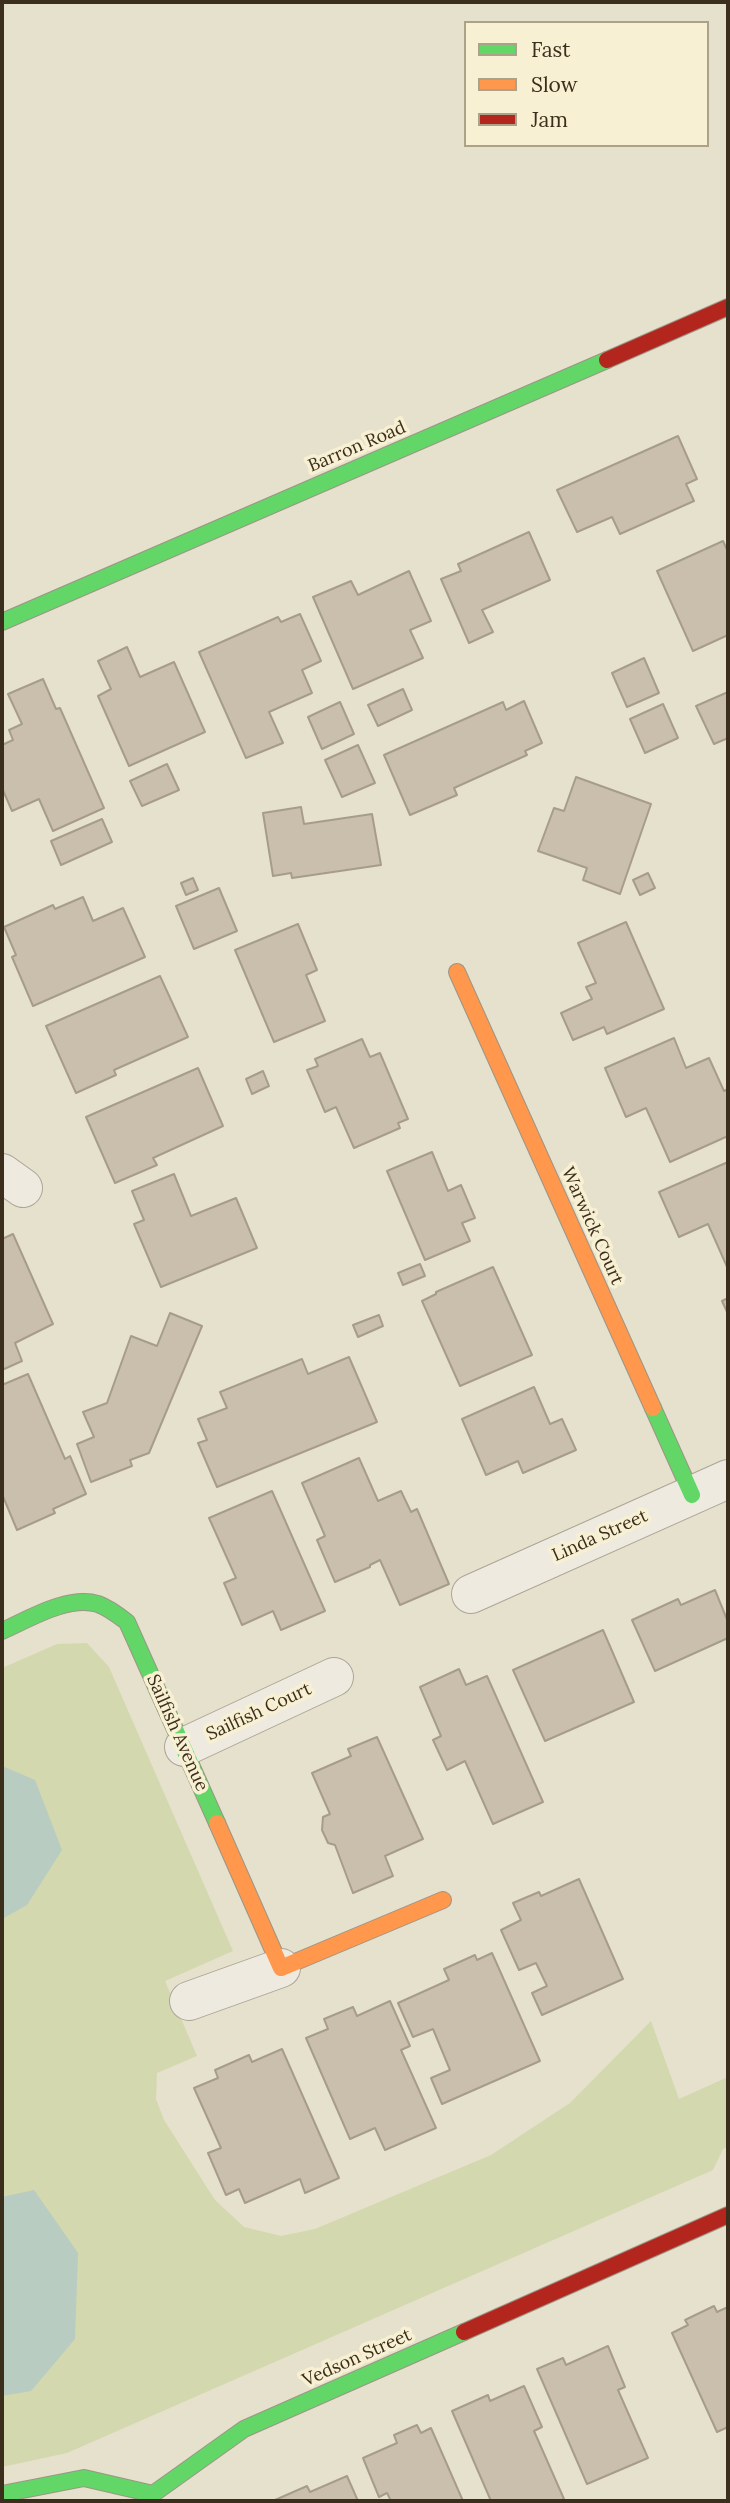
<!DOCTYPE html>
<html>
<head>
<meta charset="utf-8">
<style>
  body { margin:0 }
  #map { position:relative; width:730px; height:2503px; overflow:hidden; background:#e6e1cc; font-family:Lora,serif }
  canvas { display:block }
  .frame { position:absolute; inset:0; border:4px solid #3b2e1d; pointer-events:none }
  .legend { position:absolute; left:464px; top:21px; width:245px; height:126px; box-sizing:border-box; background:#f8f0d3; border:2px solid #aca28a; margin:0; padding:9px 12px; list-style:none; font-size:21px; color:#3b2e1d }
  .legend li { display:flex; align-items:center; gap:14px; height:35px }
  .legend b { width:35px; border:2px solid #aca28a }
</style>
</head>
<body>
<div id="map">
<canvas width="730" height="2503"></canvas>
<div class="frame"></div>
<ul class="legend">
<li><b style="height:9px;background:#63d668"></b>Fast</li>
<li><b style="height:9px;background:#ff974d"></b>Slow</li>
<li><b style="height:9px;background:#b3261e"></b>Jam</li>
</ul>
</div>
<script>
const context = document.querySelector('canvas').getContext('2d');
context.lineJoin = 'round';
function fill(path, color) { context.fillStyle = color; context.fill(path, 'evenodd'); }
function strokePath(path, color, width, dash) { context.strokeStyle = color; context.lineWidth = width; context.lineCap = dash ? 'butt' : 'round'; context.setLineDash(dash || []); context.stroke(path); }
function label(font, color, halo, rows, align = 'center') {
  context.font = font + ' Lora,serif'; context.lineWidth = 7; context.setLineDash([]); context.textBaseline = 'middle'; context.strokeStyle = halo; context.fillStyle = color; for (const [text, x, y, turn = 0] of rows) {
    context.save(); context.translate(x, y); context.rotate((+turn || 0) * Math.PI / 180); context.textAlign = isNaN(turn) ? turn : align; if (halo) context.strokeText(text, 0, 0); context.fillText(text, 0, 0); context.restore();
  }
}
fill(new Path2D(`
  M87 1643 109 1667 233 1951 165 1981 197 2056 157 2073 156 2099 164 2120 215 2200 244 2227 281 2236 315 2229 491 2155 570 2103 651 2021 679 2099 728 2077V2147L723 2149 713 2170 67 2453 2 2467V1668L57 1644Z`), '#d3d8ae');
fill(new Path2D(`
  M2 1766 35 1780 62 1850 27 1905 2 1919Z
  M34 2190 78 2253 75 2339 31 2391 2 2396V2197Z`), '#b8ccc2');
const building = new Path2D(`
  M678 436 697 479 686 484 694 501 620 534 612 517 577 532 557 490Z
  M529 532 550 580 482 610 493 632 469 643 441 579 461 571 458 564Z
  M723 541 728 552V635L693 651 657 571Z
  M409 571 431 621 410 630 423 658 353 689 313 597 351 581 358 595Z
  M300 614 321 661 302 670 312 693 269 712 283 743 246 758 199 652 278 617 281 622Z
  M127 647 140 677 174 662 205 732 129 766 98 696 111 689 98 661Z
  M644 658 659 693 627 707 612 673Z
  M43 679 56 709 60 708 104 808 53 831 39 799 12 811 2 788V745L13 740 9 730 22 724 8 694Z
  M403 689 412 710 378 726 368 705Z
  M728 692V738L714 744 696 706Z
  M524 701 542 743 525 751 527 755 454 788 457 795 410 815 384 755 503 702 506 710Z
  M340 702 354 734 322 749 308 717Z
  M663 704 678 738 645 753 630 719Z
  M358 745 375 783 342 797 325 760Z
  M167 764 179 790 142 806 130 781Z
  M576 777 651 804 620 894 583 880 587 868 538 851 554 808 564 811Z
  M301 807 304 824 372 814 381 865 292 878 291 873 273 876 263 813Z
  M102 819 112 842 61 865 51 841Z
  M648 873 655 888 640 895 633 880Z
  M193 878 198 890 186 895 181 883Z
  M219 888 237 931 194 949 176 906Z
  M83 897 93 921 123 908 145 957 33 1006 12 957 16 955 4 927 53 905 55 909Z
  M626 922 664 1009 607 1034 604 1027 573 1040 561 1013 592 999 586 987 596 983 578 943Z
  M298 924 317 970 306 975 325 1021 274 1042 235 950Z
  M160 976 188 1037 114 1070 116 1075 76 1093 46 1026Z
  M674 1038 686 1068 709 1058 724 1091 728 1089V1136L670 1162 646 1108 626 1117 605 1068Z
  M362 1039 370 1057 380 1053 408 1119 398 1123 400 1128 354 1148 336 1107 325 1112 307 1070 318 1066 315 1059Z
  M198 1068 223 1126 153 1158 157 1165 115 1183 86 1117Z
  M263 1071 269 1086 252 1094 246 1079Z
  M432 1152 448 1191 461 1185 475 1218 462 1223 470 1241 425 1260 387 1171Z
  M728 1162V1269L708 1224 679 1237 659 1192Z
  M174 1174 191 1216 236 1198 257 1248 161 1287 134 1224 144 1220 132 1191Z
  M13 1234 53 1324 15 1343 22 1361 2 1370V1239Z
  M420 1264 425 1276 403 1285 398 1273Z
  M493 1267 532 1355 460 1386 422 1301 436 1294V1292Z
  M728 1298V1314L722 1301Z
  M170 1313 202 1326 149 1453 130 1460 132 1466 91 1482 77 1444 94 1437 83 1412 107 1403 131 1336 157 1346Z
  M379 1315 383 1326 358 1337 353 1325Z
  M349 1357 377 1422 217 1487 198 1443 207 1440 198 1419 227 1408 220 1392 302 1359 308 1374Z
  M28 1374 65 1459 70 1456 86 1494 53 1509 55 1513 17 1530 2 1494V1385Z
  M534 1387 550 1424 562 1419 576 1450 523 1473 518 1461 486 1475 462 1419Z
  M359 1458 378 1501 401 1491 411 1512 417 1509 449 1584 400 1605 380 1560 370 1565V1567L335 1582 317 1540 325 1536 302 1483Z
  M272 1491 325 1611 281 1630 273 1611 242 1625 224 1583 236 1578 209 1518Z
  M715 1590 728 1622V1638L655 1671 632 1620 678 1599 681 1605Z
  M603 1630 634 1702 545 1741 513 1670Z
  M459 1669 466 1685 487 1676 543 1802 493 1824 465 1761 447 1770 433 1740 441 1736 420 1687Z
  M377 1737 423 1839 385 1856 393 1876 353 1893 335 1845 328 1843 322 1830 323 1817 330 1814 312 1773 351 1756 348 1749Z
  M579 1879 623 1979 542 2015 532 1993 547 1986 536 1963 519 1970 501 1930 521 1920 513 1903 539 1892 541 1896Z
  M492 1953 540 2061 442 2104 431 2078 450 2070 433 2029 413 2037 398 2003 449 1980 444 1969 475 1955 477 1960Z
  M390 2001 410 2046 401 2050 436 2128 385 2150 375 2128 350 2139 306 2038 328 2029 324 2019 353 2007 357 2016Z
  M282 2049 339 2178 305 2193 300 2179 245 2203 239 2189 226 2195 208 2153 221 2148 194 2088 218 2078 215 2070 249 2055 252 2062Z
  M714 2306 717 2312 728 2307V2427L717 2432 672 2333 688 2325 685 2320Z
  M608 2346 625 2387 618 2390 648 2458 587 2484 537 2369 563 2358 566 2365Z
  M524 2386 542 2427 534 2431 564 2499 559 2501H491L452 2411 488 2395 490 2401Z
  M417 2425 421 2433 431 2428 463 2501H391L387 2493 379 2497 363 2458 397 2443 394 2435Z
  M347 2476 358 2501 275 2500 307 2486 310 2492Z`);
fill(building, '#cabfad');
strokePath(building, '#a79c8b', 2);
const street = new Path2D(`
  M2 1173 23 1188
  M471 1594 728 1479
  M184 1747 334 1677
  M189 2001 281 1968`);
const fast = new Path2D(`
  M2 622 607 360
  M653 1408 692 1495
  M2 1631C29 1619 68 1595 98 1604 109 1608 118 1615 127 1622L217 1823
  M2 2494 84 2478 153 2494 244 2429 464 2332`);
const slow = new Path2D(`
  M457 972 653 1408
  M217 1823 281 1968 443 1900`);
const jam = new Path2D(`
  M607 360 728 307
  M464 2332 728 2215`);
strokePath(street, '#aba596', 40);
strokePath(fast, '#9b9586', 18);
strokePath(slow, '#9b9586', 18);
strokePath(jam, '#9b9586', 18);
strokePath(street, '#eeeadf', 38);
strokePath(fast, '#63d668', 16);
strokePath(slow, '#ff974d', 16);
strokePath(jam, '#b3261e', 16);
label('18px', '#3b2e1d', '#f8f0d3', [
  ["Barron Road",357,447,-23],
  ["Warwick Court",592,1226,66],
  ["Linda Street",600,1536,-24],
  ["Sailfish Court",259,1712,-25],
  ["Sailfish Avenue",177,1733,66],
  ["Vedson Street",357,2358,-24]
]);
</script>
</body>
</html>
